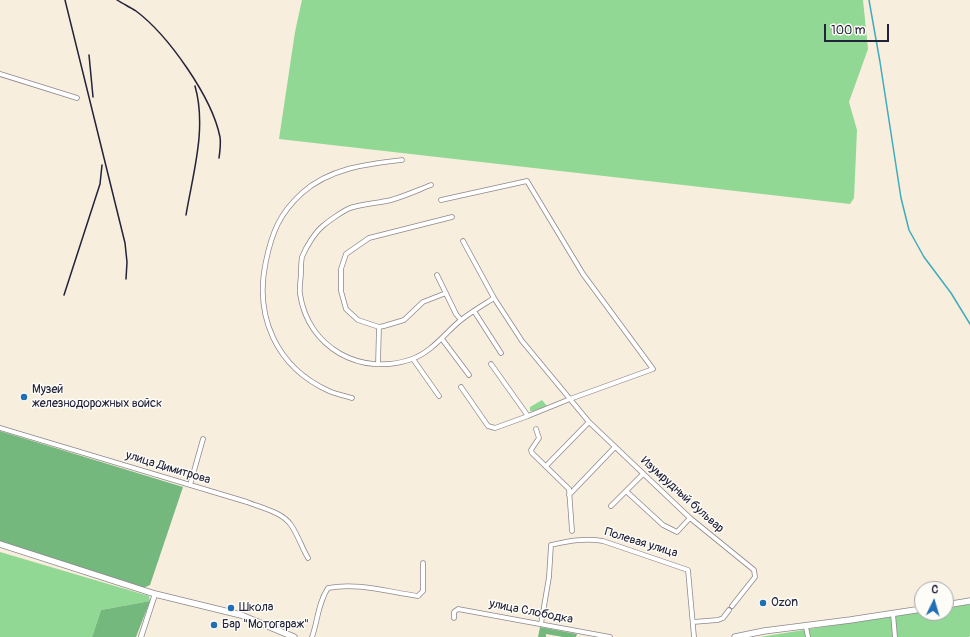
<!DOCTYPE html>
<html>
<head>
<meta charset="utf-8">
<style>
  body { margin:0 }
  #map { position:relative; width:970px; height:637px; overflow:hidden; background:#f8eedd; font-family:Pangolin,sans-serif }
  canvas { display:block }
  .north { position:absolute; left:914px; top:581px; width:40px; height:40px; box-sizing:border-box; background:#fdfcf7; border:1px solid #a5a5ac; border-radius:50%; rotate:5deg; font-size:11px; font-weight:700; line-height:16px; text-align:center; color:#22223b }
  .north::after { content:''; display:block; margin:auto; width:14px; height:18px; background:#1f6fb2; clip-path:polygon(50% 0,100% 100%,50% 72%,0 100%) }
  .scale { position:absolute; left:824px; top:24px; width:65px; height:18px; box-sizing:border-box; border:2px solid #22223b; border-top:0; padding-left:5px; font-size:12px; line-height:14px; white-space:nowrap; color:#22223b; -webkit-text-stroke:3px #fdfcf7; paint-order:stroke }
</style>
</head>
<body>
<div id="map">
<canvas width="970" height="637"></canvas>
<div class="north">С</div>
<div class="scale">100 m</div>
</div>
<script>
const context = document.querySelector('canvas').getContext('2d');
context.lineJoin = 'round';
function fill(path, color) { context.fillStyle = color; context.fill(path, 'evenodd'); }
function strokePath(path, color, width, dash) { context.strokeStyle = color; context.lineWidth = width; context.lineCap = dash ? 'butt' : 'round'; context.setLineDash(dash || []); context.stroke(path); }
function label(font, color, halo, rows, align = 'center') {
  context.font = font + ' Pangolin,sans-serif'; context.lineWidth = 3; context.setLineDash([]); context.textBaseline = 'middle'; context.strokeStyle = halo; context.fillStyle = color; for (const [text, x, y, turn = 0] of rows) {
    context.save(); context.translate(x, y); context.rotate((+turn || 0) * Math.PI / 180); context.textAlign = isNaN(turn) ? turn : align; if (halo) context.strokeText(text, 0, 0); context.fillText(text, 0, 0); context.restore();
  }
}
fill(new Path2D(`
  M302 0H863L868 49 849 102 857 130 854 198 850 204 279 139 295 32Z
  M542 400 547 406 533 411H530V407Z
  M0 552 149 596 150 601 101 610 92 637H0Z
  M967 604 970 605V636L969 637H760L922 611V613H946V608Z`), '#90d894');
fill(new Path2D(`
  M0 431 183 487 150 585 141 589 96 573 0 541Z
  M150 601 136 637H92L101 610Z
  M540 627 577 634 576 637H563L546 634V637H538Z`), '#74b87e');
strokePath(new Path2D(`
  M869 0 880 62 901 198 909 230 924 257 951 293 970 324`), '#3eacbc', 1.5);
const minor = new Path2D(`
  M0 74 77 98
  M431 185C418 190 405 196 391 200 378 203 363 204 350 208 343 211 330 220 324 225 315 232 306 247 302 257 301 262 301 268 301 272 301 279 299 287 300 294 308 348 361 377 412 359 432 352 445 333 461 320 471 312 483 305 494 298
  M441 200 527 181 583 274 653 369 570 399 528 416 495 428 488 426 461 387
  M463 241 494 298 522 341 589 422 690 518 754 570 755 577 732 606
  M437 275 456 314 461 320
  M446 293 423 302 404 320 384 326 379 327 358 320 346 309 341 291V269L346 254 369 238 452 217
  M474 311 501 353
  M442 339 469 375
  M413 359 439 396
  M378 364 379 327
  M491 364 528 416
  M352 398C345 396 336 394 329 391 276 367 254 316 266 261 272 232 280 213 302 193 330 168 367 164 402 160
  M0 428 247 502C262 508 282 512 291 525 298 535 302 548 308 558
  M536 429 539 438 531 450 532 453 569 489 572 531
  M546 466 589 422
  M190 485 203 439
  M626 491 663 525 677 532 690 518
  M569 495 615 447
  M611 506 643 474
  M893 614 895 637
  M454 618V612L458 609 610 637
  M693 622 718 620 723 618 729 610
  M541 624 549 577 551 545C570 541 584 538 603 541L688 570 694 637
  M806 627 808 637
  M312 637C318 620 318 603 328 588 358 582 388 592 418 596L423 591V563`);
const tertiary = new Path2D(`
  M141 637 155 594`);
const secondary = new Path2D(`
  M0 544 155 594 241 615 294 637
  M946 605 970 601
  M735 637 764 631 850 620 922 609`);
strokePath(minor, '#8d888c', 5.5);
strokePath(tertiary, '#8d888c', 6);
strokePath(secondary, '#8d888c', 7);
strokePath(minor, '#fff', 4);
strokePath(tertiary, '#fff', 4.5);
strokePath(secondary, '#fff', 5.5);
strokePath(new Path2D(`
  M65 0 125 243 127 262 126 279
  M117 0C123 4 130 7 136 11 168 35 212 97 220 137 221 144 220 151 219 158
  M89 55 93 97
  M186 215C193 173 207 128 195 86
  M64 295 100 184 102 165`), '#22223b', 1.5);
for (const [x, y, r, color] of [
  [24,397,4,"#1f6fb2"],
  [763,603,4,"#1f6fb2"],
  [231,608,4,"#1f6fb2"],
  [214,625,4,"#1f6fb2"]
]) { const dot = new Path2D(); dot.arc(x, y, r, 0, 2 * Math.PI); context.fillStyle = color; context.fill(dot); strokePath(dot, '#fdfcf7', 1.5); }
label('12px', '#22223b', '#fdfcf7', [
  ["Музей",32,390],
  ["железнодорожных войск",32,404],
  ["Ozon",771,603],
  ["Школа",239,608],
  ["Бар \"Мотогараж\"",222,625]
], 'left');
label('12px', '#22223b', '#fdfcf7', [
  ["улица Димитрова",168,468,17],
  ["Изумрудный бульвар",682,495,42],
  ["Полевая улица",641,543,17],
  ["улица Слободка",531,612,11]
]);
</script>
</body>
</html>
